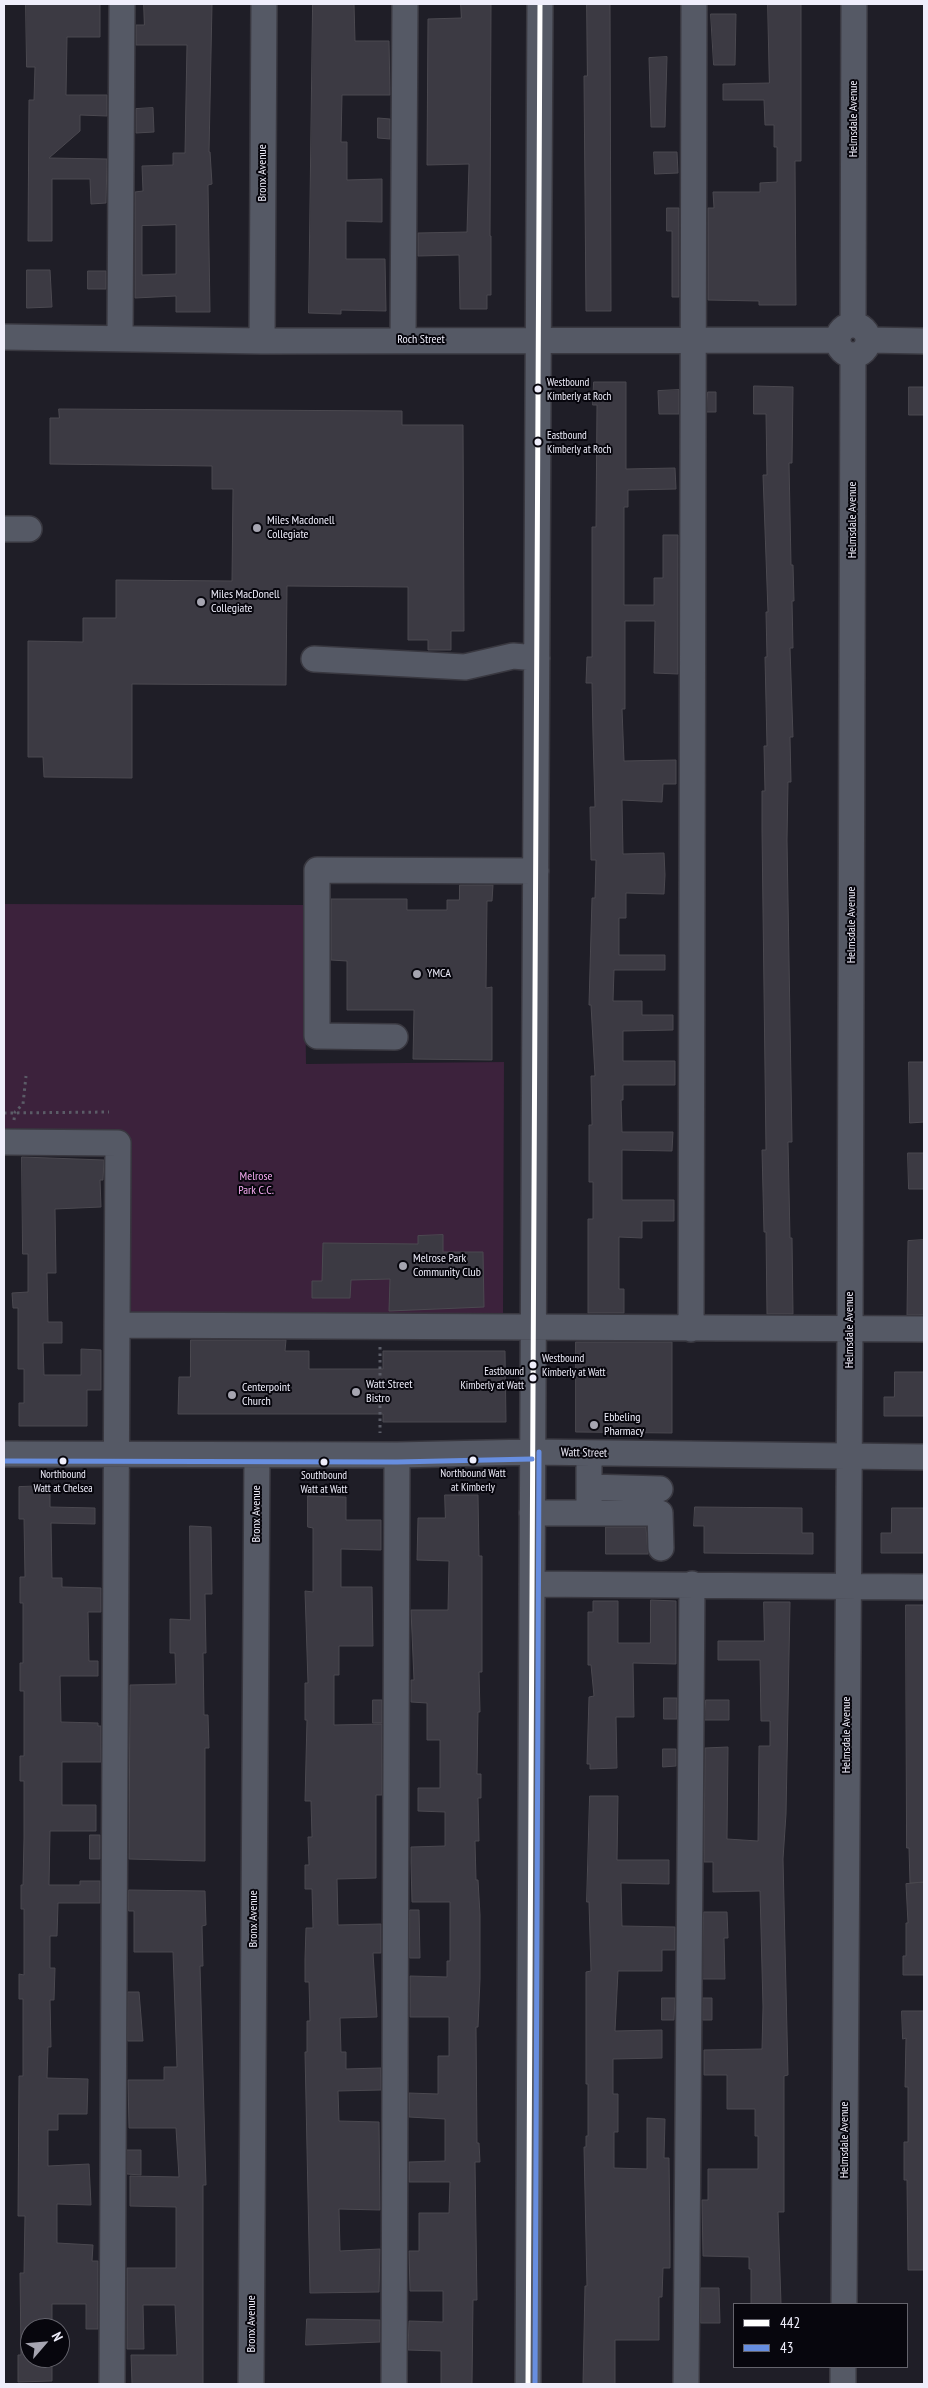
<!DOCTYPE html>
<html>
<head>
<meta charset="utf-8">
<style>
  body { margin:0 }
  #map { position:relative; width:928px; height:2388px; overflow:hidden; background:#1f1e27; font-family:"PT Sans Narrow",sans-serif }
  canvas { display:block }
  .frame { position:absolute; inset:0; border:5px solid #efeefb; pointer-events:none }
  .legend { position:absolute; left:733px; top:2303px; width:175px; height:65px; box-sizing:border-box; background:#07060d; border:1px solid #64636c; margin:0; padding:6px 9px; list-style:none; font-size:15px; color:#efeefb }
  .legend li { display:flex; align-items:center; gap:10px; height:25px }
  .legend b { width:25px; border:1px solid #64636c }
  .north { position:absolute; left:20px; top:2318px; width:50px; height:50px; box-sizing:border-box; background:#07060d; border:1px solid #64636c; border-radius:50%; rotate:63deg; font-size:14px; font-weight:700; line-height:20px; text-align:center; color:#efeefb }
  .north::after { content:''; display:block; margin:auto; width:18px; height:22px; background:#a6a5b1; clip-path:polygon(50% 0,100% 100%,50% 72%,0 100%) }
</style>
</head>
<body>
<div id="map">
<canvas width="928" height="2388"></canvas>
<div class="frame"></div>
<ul class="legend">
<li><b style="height:6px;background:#fff"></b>442</li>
<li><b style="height:6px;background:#678ee0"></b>43</li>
</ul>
<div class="north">N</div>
</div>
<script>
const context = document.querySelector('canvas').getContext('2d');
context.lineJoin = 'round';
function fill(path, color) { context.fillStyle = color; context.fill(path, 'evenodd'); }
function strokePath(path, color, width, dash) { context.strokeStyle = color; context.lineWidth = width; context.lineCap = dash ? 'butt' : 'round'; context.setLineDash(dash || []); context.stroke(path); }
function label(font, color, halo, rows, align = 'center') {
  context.font = font + ' "PT Sans Narrow",sans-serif'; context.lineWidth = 4; context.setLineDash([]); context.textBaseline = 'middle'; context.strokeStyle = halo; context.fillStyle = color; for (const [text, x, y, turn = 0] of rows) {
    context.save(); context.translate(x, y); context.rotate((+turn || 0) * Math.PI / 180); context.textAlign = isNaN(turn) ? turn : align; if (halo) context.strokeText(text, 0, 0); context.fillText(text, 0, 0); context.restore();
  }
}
fill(new Path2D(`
  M4 904 304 905 306 1064 504 1062 503 1316 128 1312 125 1133 4 1136Z`), '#3c223c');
const building = new Path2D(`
  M26 4H100V37H67L66 95H107V116L80 115V131L49 158 107 159 106 203 91 204 90 179H52V241H28L29 100H34L35 67H27Z
  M144 4H212L209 152H210L212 184 208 185 210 312H176V296L135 298V192L143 191 142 166 173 165V153H185L187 45H136V25H144ZM176 225V274L142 275V226Z
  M313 4H354L355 41H389L390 95H342L341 142H347V180L382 179V222L346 221V259H385L386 311 341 310V314L309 313Z
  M461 4H491L490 236H491V295H487V309H460L459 255 418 256V233L467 232 469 164 427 165 428 19 461 18Z
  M587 4H610L611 311H586L584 76H587Z
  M768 4H801V161H795L796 305H759V301L708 300V208H714L713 192H760V183L777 182V147H774V125H765L764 100H723V84L769 83Z
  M711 14H736L735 65H714Z
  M667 57 665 127H651L649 58Z
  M153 108 154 132 136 133V109Z
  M378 118 390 119V139L378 138Z
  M654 152H677L678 173 655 174Z
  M667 208H679V297H672V231H667Z
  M27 270H50L52 307 27 308Z
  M88 271H106V289H88Z
  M594 382H626V469L675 468 676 489 628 490V507H624V605H654V578H663V535H678V674L654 673 655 621H625V709H622L624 761 676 760V784H663L662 802 622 800 623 854 664 853 665 875 664 894 626 893V918H619V955H665V970H614L613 1001H642V1015H673V1030L623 1031V1061H675V1085H623V1100H621L622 1132H673L672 1151 622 1150V1200H674V1221H642V1238L619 1237V1289H624V1313H588V1219H593V1182H589V1125H592L591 1076H595L591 1005H589L592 898H595L596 860H591L590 807H595L593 735 592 683H586L587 657H592V527H596L597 405H593Z
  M754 386 793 387 792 463H789L791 565H793L794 601H792L793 648H790L793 737H790L791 782H788L787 840 792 1142H788L790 1238H792L793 1314H767L766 1232H764L762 1150H766L762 830V791H765L764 746H767L765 657H767L766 612H768L763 475H767L766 414H754Z
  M909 387H924V415H909Z
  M679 390V414H659L658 391Z
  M708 392H716V412H707Z
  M59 409 402 411V425H463L464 631H451V650H428V640H408V587L287 586 286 685 132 684V778L44 777 43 757H28V641L83 642V618H116V580L232 581 233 489H212V466L50 464V418H59Z
  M460 885H493L492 901H487L486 988 492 987V1060L413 1059 414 1010H347V961L331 960V899H407V910H447V900H459Z
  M909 1062H924V1122L910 1123Z
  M908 1153H924V1189H909Z
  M22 1157 104 1160 103 1180H100L101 1207 55 1209 56 1273H47L48 1322H62V1343H43L44 1375H81V1349L101 1350V1390H87V1426H19V1403H24V1369H18V1308H13L12 1293 28 1292V1254H23Z
  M443 1235V1252H483L484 1307 389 1311 390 1279 351 1280 350 1298H312V1281H322L323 1243 418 1244V1236Z
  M924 1240V1315H907L908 1241Z
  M191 1340H286L285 1351H309V1369H383V1351H505L506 1422H383V1414H178L179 1377H190Z
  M576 1342H672V1433L576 1432Z
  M895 1372H924V1416H884V1397H894Z
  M50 1486V1507L95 1508V1524L51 1523 52 1578H62V1587L101 1588V1612H88L89 1661H98V1676H60L61 1722 98 1723V1726H101V1762H62V1805H96V1831H50L49 1885H80V1881H100V1903H58L57 1936H50V1968H55L54 2000H50L51 2047H48L47 2078 88 2079 87 2114H58V2130H48V2166L89 2164 91 2205 57 2204V2243L93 2245 92 2261H98V2329H86V2304H52V2328H30V2358H52V2381L18 2382V2355H21L20 2273H24L25 2216H18L19 2076H23V1999H19V1974L24 1975V1909H21V1885H23L24 1838V1781H20V1756H24V1691H20V1663H23V1603H20V1577H25L24 1519H19V1487Z
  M445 1495H478L479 1556H482V1672H479L480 1712H478L477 1774H481V1798H478L479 1841H475L476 1880H478L480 1915V1979L478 2027H476L477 2143H479L480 2162H475L477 2300H473L472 2384H441V2351L408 2350 409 2321 443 2322V2291H410L409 2251H419V2213H449L450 2182H409V2162L445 2161V2119L409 2117V2093L438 2094V2056H449V2017H410V1976L447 1977V1961H450V1902H412L411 1863V1847L445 1846V1812L418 1811V1788H440V1740H427V1703L411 1702V1680H414L411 1610H448L449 1561 417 1560 418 1518H445Z
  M308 1496 346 1497V1520H381V1550L341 1549V1587H372L373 1646H339V1675H334V1725L382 1724V1795H376V1878L337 1879 338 1925 381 1924V1953H373L377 2017 340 2018 341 2052H346V2069L381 2068V2090L338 2091 339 2121 379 2122 380 2210 339 2209 340 2251 380 2249 379 2292 310 2293 305 2052H307V2021H310L309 1982H305V1959L306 1928H313L312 1889H305V1865H309L308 1837H312L311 1801H305L307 1720H305V1683H308L305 1591 313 1592V1528L308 1527Z
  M695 1507 802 1508V1533H813V1554L704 1553V1526H694Z
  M892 1508H924V1553H881V1533H891Z
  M190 1526 211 1527 212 1594H205L206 1653H203L204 1715H208L209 1748H205V1861L129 1859 130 1685 176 1684 175 1653H170V1619L190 1620Z
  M606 1527H646L648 1554H606Z
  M651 1600 676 1601V1664L633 1663 634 1717H616L617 1768 590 1769V1764H587L589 1697 594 1696 591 1665H588V1612H593V1601H618V1643H650Z
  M764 1602H790L786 1814 783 1859 788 2075 784 2076V2212H778L781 2304H751V2269H749V2257L703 2256 702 2200H708V2169H758V2136H755V2109H727V2075H704V2050L762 2049 763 2007 760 1891 713 1892V1862H704L705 1748 728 1747 727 1839 758 1841 759 1746H770V1721H761L760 1660H718V1641H764Z
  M906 1605H924V1882L910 1883 909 1848H907Z
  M664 1698H677V1719H664Z
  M373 1700H382V1723H373Z
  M706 1700H729V1720H705Z
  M663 1749H676V1766L663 1767Z
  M590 1796H618L617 1860H669V1884L621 1883 622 1926 675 1927V1950H662V1971H618L615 2031 662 2030V2058L613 2059V2094H618V2132H614V2168L647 2169V2118L665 2119 664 2158H669L670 2244V2268H663L662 2297H659V2340H615V2384H583L585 2286H587L584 2147H586V2136H588V2084H586V1972L591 1971 589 1902H587Z
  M90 1835H100V1859H90Z
  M924 1883V1975H903V1956H906V1923H908L906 1884Z
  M129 1890 205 1891 206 1925 202 1926 203 1966H200L206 2185H203V2384H132L131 2355H177L175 2305H143L144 2349H127V2268H176V2207L130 2206V2176L179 2177 176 2128H129L128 2080H164V2067H177L173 1952H134V1911H129Z
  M410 1910H419L420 1958H410Z
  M704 1912H727L728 1938H724L725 1979H703Z
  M128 1992H139L143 2041H128Z
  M662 1998H675L674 2020H662Z
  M703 1998H712V2020H703Z
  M902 2011H924V2270H908L907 2180H904V2142H908V2087H905L906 2038 903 2039Z
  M127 2150H141V2175L127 2174Z
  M701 2288H719L720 2323H701Z
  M307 2319 380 2320V2342L306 2345Z`);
fill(building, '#3c3a43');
strokePath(building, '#4b4950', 1);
const minor = new Path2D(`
  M853 325 854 4
  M838 340a15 15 0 1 1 30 0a15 15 0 1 1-30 0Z
  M4 337 262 341 838 340
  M120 339 122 4
  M403 340 405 4
  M868 340 924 341
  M262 341 264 4
  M4 529H29
  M314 659 465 667 513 656 537 658
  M395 1037 317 1036V870L536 871
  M4 1142 118 1143 117 1325
  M691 1329 694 4
  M4 1454 397 1455 532 1452 924 1457
  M589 1487 660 1489
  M532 1513H589V1453
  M589 1513H660L661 1548
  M532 1584 924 1587
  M844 2304 850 1328 853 355
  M112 2384 117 1325 924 1329
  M251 2384 257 1455
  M394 2384 397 1455
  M528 2384 540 4
  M686 2384 692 1584
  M843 2384V2367`);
strokePath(minor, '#393840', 28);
strokePath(new Path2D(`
  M4 1113 109 1112
  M14 1120 15 1112 23 1104 26 1076
  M380 1347V1433`), '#5b5c67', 3, [2.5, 4]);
strokePath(minor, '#555965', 25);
strokePath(new Path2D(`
  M528 2384 540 4`), '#fff', 5);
strokePath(new Path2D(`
  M4 1461 397 1462 532 1459
  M535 2384 539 1452`), '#678ee0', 5);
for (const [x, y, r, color] of [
  [538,389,4.5,"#efeefb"],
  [538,442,4.5,"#efeefb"],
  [257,528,5,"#a6a5b1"],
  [201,602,5,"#a6a5b1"],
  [417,974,5,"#a6a5b1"],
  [403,1266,5,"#a6a5b1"],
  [533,1365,4.5,"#efeefb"],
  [533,1378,4.5,"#efeefb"],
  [356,1392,5,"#a6a5b1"],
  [232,1395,5,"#a6a5b1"],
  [594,1425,5,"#a6a5b1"],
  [473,1460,4.5,"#efeefb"],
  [63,1461,4.5,"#efeefb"],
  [324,1462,4.5,"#efeefb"]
]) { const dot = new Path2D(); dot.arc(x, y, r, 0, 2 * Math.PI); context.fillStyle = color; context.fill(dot); strokePath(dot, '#07060d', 2); }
label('11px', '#efeefb', '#07060d', [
  ["Westbound",547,383],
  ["Kimberly at Roch",547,397],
  ["Eastbound",547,436],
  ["Kimberly at Roch",547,450],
  ["Westbound",542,1359],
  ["Kimberly at Watt",542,1373],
  ["Eastbound",524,1372,"right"],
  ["Kimberly at Watt",524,1386,"right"],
  ["Northbound Watt",473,1474,"center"],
  ["at Kimberly",473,1488,"center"],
  ["Northbound",63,1475,"center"],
  ["Watt at Chelsea",63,1489,"center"],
  ["Southbound",324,1476,"center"],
  ["Watt at Watt",324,1490,"center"]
], 'left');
label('12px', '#efeefb', '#07060d', [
  ["Helmsdale Avenue",854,119,-90],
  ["Bronx Avenue",263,173,-90],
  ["Roch Street",421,340],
  ["Helmsdale Avenue",853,520,-90],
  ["Helmsdale Avenue",852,925,-90],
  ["Helmsdale Avenue",850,1330,-90],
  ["Watt Street",584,1453,1],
  ["Bronx Avenue",257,1514,-90],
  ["Helmsdale Avenue",847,1735,-90],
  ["Bronx Avenue",254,1919,-90],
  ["Helmsdale Avenue",845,2140,-90],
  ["Bronx Avenue",252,2324,-90]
]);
label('12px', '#efeefb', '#07060d', [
  ["Miles Macdonell",267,521],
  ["Collegiate",267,535],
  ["Miles MacDonell",211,595],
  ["Collegiate",211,609],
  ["YMCA",427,974],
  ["Melrose Park",413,1259],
  ["Community Club",413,1273],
  ["Watt Street",366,1385],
  ["Bistro",366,1399],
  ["Centerpoint",242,1388],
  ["Church",242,1402],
  ["Ebbeling",604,1418],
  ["Pharmacy",604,1432]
], 'left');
label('12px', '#f3a9ee', '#07060d', [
  ["Melrose",256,1177],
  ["Park C.C.",256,1191]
]);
</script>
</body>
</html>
